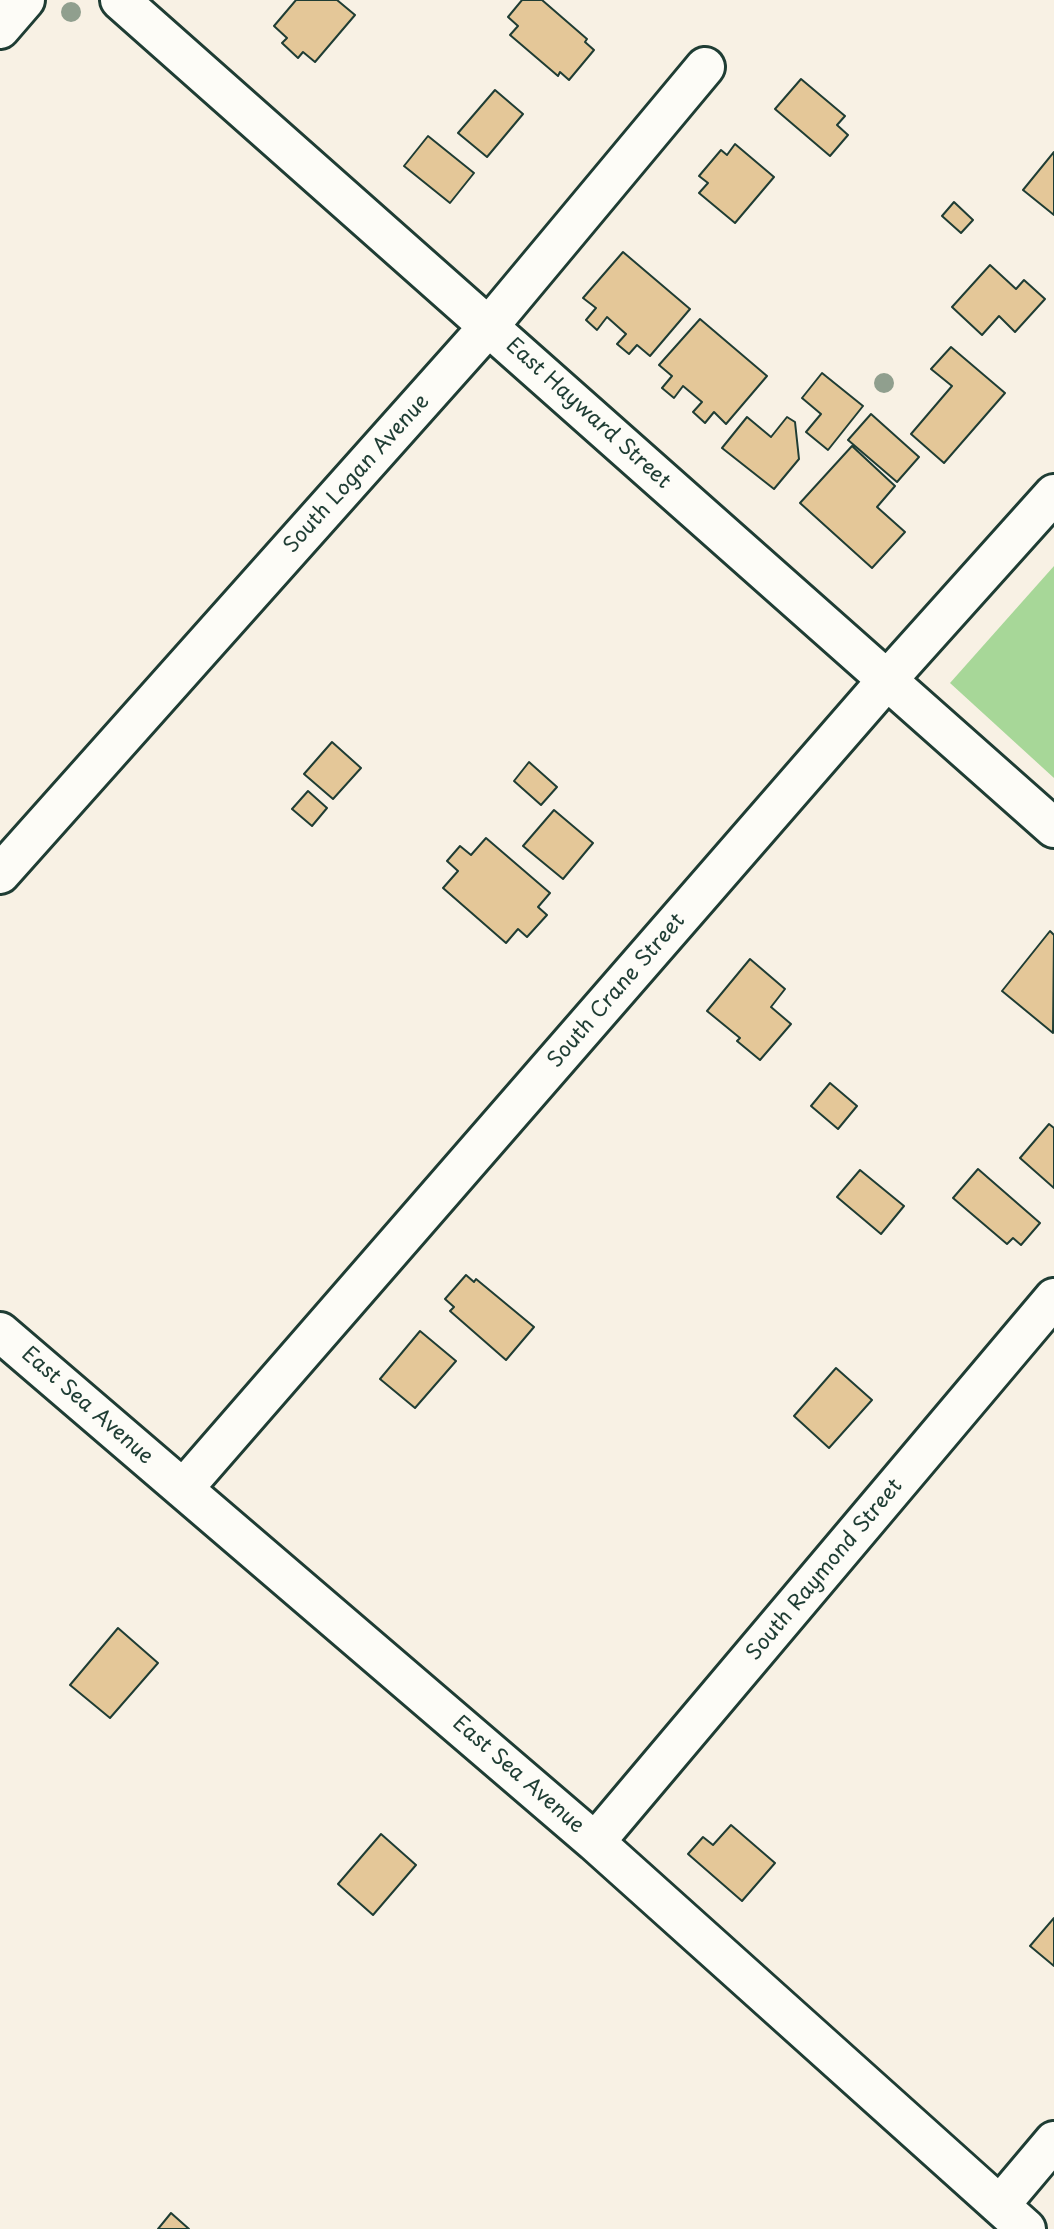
<!DOCTYPE html>
<html>
<head>
<meta charset="utf-8">
<style>
  body { margin:0 }
  canvas { display:block; background:#f8f1e4 }
</style>
</head>
<body>
<canvas width="1054" height="2229"></canvas>
<script>
const context = document.querySelector('canvas').getContext('2d');
context.lineJoin = 'round';
function fill(path, color) { context.fillStyle = color; context.fill(path, 'evenodd'); }
function strokePath(path, color, width, dash) { context.strokeStyle = color; context.lineWidth = width; context.lineCap = dash ? 'butt' : 'round'; context.setLineDash(dash || []); context.stroke(path); }
function label(font, color, halo, rows, align = 'center') {
  context.font = font + ' "Playpen Sans",sans-serif'; context.lineWidth = 7; context.setLineDash([]); context.textBaseline = 'middle'; context.strokeStyle = halo; context.fillStyle = color; for (const [text, x, y, turn = 0] of rows) {
    context.save(); context.translate(x, y); context.rotate((+turn || 0) * Math.PI / 180); context.textAlign = isNaN(turn) ? turn : align; if (halo) context.strokeText(text, 0, 0); context.fillText(text, 0, 0); context.restore();
  }
}
fill(new Path2D(`
  M1054 566V778L950 683Z`), '#a7d798');
const building = new Path2D(`
  M296 0H337L355 15 315 62 303 52 298 58 282 43 287 38 274 26Z
  M522 0H542L587 39 585 42 594 50 569 80 560 72 558 76 510 35 518 26 508 17Z
  M801 79 845 116 837 125 848 135 830 156 775 109Z
  M495 90 523 114 487 157 458 133Z
  M428 136 474 173 450 203 404 166Z
  M735 144 774 177 735 223 699 193 708 183 699 176 721 150 727 155Z
  M1054 152V215L1023 190Z
  M954 202 973 220 961 233 942 216Z
  M623 252 690 309 650 356 637 345 629 354 617 344 626 334 607 317 597 330 586 320 596 308 583 298Z
  M990 265 1016 289 1024 280 1045 299 1015 332 999 316 982 335 952 307Z
  M700 319 767 376 726 424 714 412 705 423 693 412 702 402 683 386 674 398 662 388 672 376 659 365Z
  M951 347 1005 393 944 463 911 434 952 386 931 369Z
  M822 373 863 406 828 450 806 432 821 414 802 398Z
  M871 414 919 457 897 482 848 440Z
  M747 417 771 437 787 417 795 422 799 459 774 489 722 448Z
  M852 446 895 486 877 507 905 532 872 568 800 503Z
  M332 742 361 768 333 799 304 774Z
  M529 762 557 787 541 805 514 781Z
  M308 791 327 808 312 826 292 809Z
  M554 810 593 843 563 879 523 846Z
  M486 838 550 893 538 907 547 915 527 937 518 929 506 943 443 888 458 871 447 861 460 846 471 855Z
  M1050 931 1054 935 1053 1033 1002 991Z
  M750 959 785 989 771 1007 791 1024 760 1060 737 1041 740 1038 707 1011Z
  M830 1083 857 1106 838 1129 811 1106Z
  M1049 1124 1054 1128V1188L1020 1158Z
  M978 1169 1040 1223 1021 1245 1013 1238 1007 1244 953 1198Z
  M860 1170 904 1206 881 1234 837 1197Z
  M466 1275 474 1282 476 1279 534 1327 506 1360 450 1311 454 1307 445 1299Z
  M420 1331 456 1361 415 1408 380 1379Z
  M836 1368 872 1400 829 1448 794 1416Z
  M118 1628 158 1663 110 1718 70 1685Z
  M731 1825 775 1863 742 1901 688 1854 703 1837 713 1845Z
  M381 1834 416 1865 373 1915 338 1884Z
  M1054 1918V1966L1030 1946Z
  M171 2213 189 2229H158Z`);
fill(building, '#e4c798');
strokePath(building, '#1f3d34', 2);
const minor = new Path2D(`
  M120 0 1054 828
  M0 29 25 0
  M0 874 489 326 705 67
  M0 1332 595 1842 1026 2229
  M183 1489 887 680 1054 494
  M595 1842 1054 1298
  M1000 2205 1054 2141`);
strokePath(minor, '#1f3d34', 44);
strokePath(minor, '#fdfcf7', 38);
context.fillStyle = '#909f8e';
for (const [x, y] of [
  [71,12],
  [884,383]
]) { context.beginPath(); context.arc(x, y, 10, 0, 2 * Math.PI); context.fill(); }
label('21px', '#1f3d34', '#fdfcf7', [
  ["East Hayward Street",588,414,42],
  ["South Logan Avenue",357,474,-48],
  ["South Crane Street",617,991,-49],
  ["East Sea Avenue",87,1406,41],
  ["South Raymond Street",825,1570,-50],
  ["East Sea Avenue",518,1775,41]
]);
</script>
</body>
</html>
